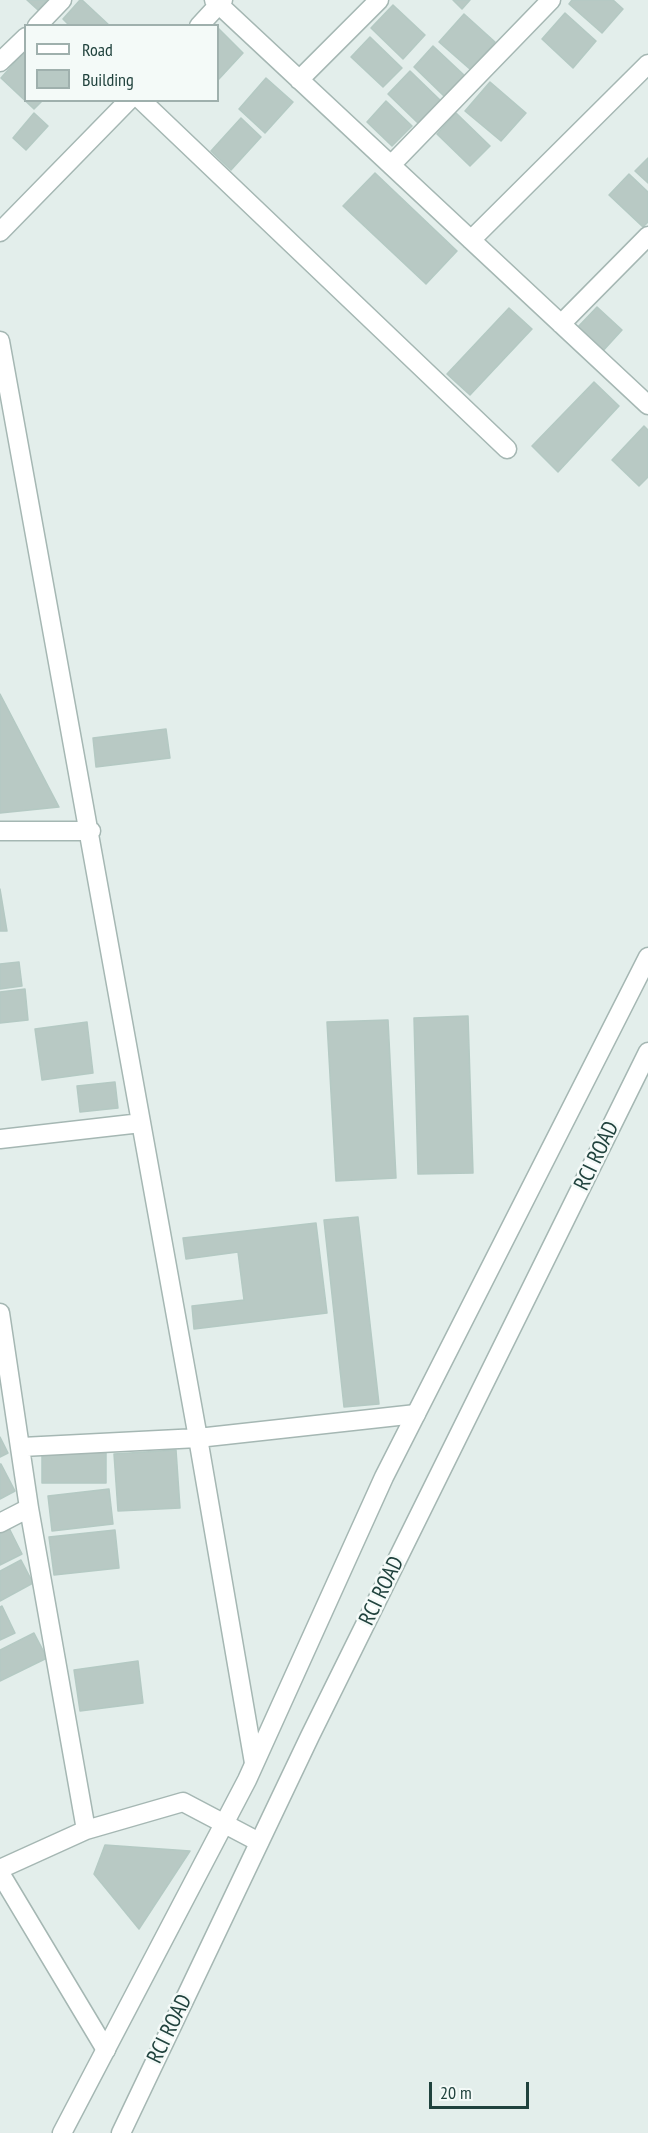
<!DOCTYPE html>
<html>
<head>
<meta charset="utf-8">
<style>
  body { margin:0 }
  #map { position:relative; width:648px; height:2133px; overflow:hidden; background:#e3eeeb; font-family:"PT Sans Narrow",sans-serif }
  canvas { display:block }
  .legend { position:absolute; left:24px; top:24px; width:195px; height:78px; box-sizing:border-box; background:#f4faf8; border:2px solid #9fb0ad; margin:0; padding:8px 10px; list-style:none; font-size:18px; color:#20423d }
  .legend li { display:flex; align-items:center; gap:12px; height:30px }
  .legend b { width:30px; border:2px solid #9fb0ad }
  .scale { position:absolute; left:429px; top:2082px; width:100px; height:27px; box-sizing:border-box; border:3px solid #20423d; border-top:0; padding-left:8px; font-size:18px; line-height:21px; white-space:nowrap; color:#20423d; -webkit-text-stroke:4px #f4faf8; paint-order:stroke }
</style>
</head>
<body>
<div id="map">
<canvas width="648" height="2133"></canvas>
<ul class="legend">
<li><b style="height:8px;background:#fff"></b>Road</li>
<li><b style="height:16px;background:#b8c9c4"></b>Building</li>
</ul>
<div class="scale">20 m</div>
</div>
<script>
const context = document.querySelector('canvas').getContext('2d');
context.lineJoin = 'round';
function fill(path, color) { context.fillStyle = color; context.fill(path, 'evenodd'); }
function strokePath(path, color, width, dash) { context.strokeStyle = color; context.lineWidth = width; context.lineCap = dash ? 'butt' : 'round'; context.setLineDash(dash || []); context.stroke(path); }
function label(font, color, halo, rows, align = 'center') {
  context.font = font + ' "PT Sans Narrow",sans-serif'; context.lineWidth = 5; context.setLineDash([]); context.textBaseline = 'middle'; context.strokeStyle = halo; context.fillStyle = color; for (const [text, x, y, turn = 0] of rows) {
    context.save(); context.translate(x, y); context.rotate((+turn || 0) * Math.PI / 180); context.textAlign = isNaN(turn) ? turn : align; if (halo) context.strokeText(text, 0, 0); context.fillText(text, 0, 0); context.restore();
  }
}
const building = new Path2D(`
  M27 0H47L38 10Z
  M80 0H82L110 26H70L63 19Z
  M453 0H470L462 9Z
  M572 0H613L623 9 602 33 569 4Z
  M393 5 425 35 403 59 371 28Z
  M565 13 596 41 573 68 542 39Z
  M464 14 495 42 471 70 439 42Z
  M218 28 243 53 218 80Z
  M370 37 402 68 383 87 351 57Z
  M433 46 465 76 445 97 414 67Z
  M23 53 26 56V100H43L34 109 1 78Z
  M410 71 441 101 419 124 388 94Z
  M266 78 293 102 265 133 239 109Z
  M490 82 526 113 501 141 465 111Z
  M386 101 412 126 392 146 367 122Z
  M34 113 48 126 26 150 13 138Z
  M456 113 490 146 470 166 437 134Z
  M241 118 261 137 231 170 211 151Z
  M648 158V183L635 171Z
  M375 173 457 251 426 284 343 206Z
  M629 174 648 192V222L643 227 609 195Z
  M597 307 622 330 601 353 576 329Z
  M509 308 532 329 470 395 447 374Z
  M594 382 619 406 558 472 532 446Z
  M644 426 648 430V477L639 486 612 460Z
  M0 694 59 807 0 813Z
  M166 729 170 758 96 767 93 738Z
  M0 889 7 931H0Z
  M19 962 22 986 0 989V964Z
  M25 989 28 1020 0 1023V992Z
  M468 1016 473 1173 418 1174 414 1018Z
  M388 1020 396 1178 336 1181 327 1022Z
  M87 1022 93 1073 42 1080 35 1029Z
  M115 1082 118 1108 80 1112 77 1086Z
  M358 1217 379 1404 344 1407 324 1220Z
  M316 1223 327 1313 194 1329 192 1306 244 1300 238 1252 186 1259 183 1238Z
  M0 1437 8 1453 0 1457Z
  M176 1450 180 1508 118 1511 114 1454Z
  M106 1452V1483H42V1453Z
  M1 1464 15 1491 0 1499V1464Z
  M109 1489 113 1524 52 1531 48 1496Z
  M7 1524 22 1554 0 1565V1528Z
  M115 1530 119 1568 54 1575 49 1537Z
  M21 1560 33 1583 0 1601V1571Z
  M2 1606 15 1633 0 1640V1607Z
  M34 1633 47 1658 0 1681V1650Z
  M138 1661 143 1703 80 1711 74 1670Z
  M105 1845 190 1851 139 1929 94 1874Z`);
fill(building, '#b8c9c4');
strokePath(building, '#b4c9c3', 1.5);
const minor = new Path2D(`
  M214 0 648 405
  M37 26 62 0
  M199 26 223 0
  M0 62 26 37
  M299 80 379 0
  M141 100 507 449
  M391 165 551 0
  M0 232 129 100
  M471 240 648 64
  M561 324 648 236
  M0 341 198 1438 22 1447
  M0 831H91
  M0 1139 141 1123
  M0 1313 29 1508 86 1830
  M0 1523 29 1508
  M254 1763 198 1438 416 1414
  M0 1869 86 1830 183 1802 259 1842
  M0 1873 106 2050`);
const tertiary = new Path2D(`
  M62 2133 247 1780 384 1477 648 957
  M121 2133 310 1736 648 1052`);
strokePath(minor, '#a5b7b3', 21);
strokePath(tertiary, '#a5b7b3', 21);
strokePath(minor, '#fff', 18);
strokePath(tertiary, '#fff', 18);
label('22px', '#20423d', '#f4faf8', [
  ["RCI ROAD",597,1156,-64],
  ["RCI ROAD",382,1591,-64],
  ["RCI ROAD",170,2029,-64]
]);
</script>
</body>
</html>
